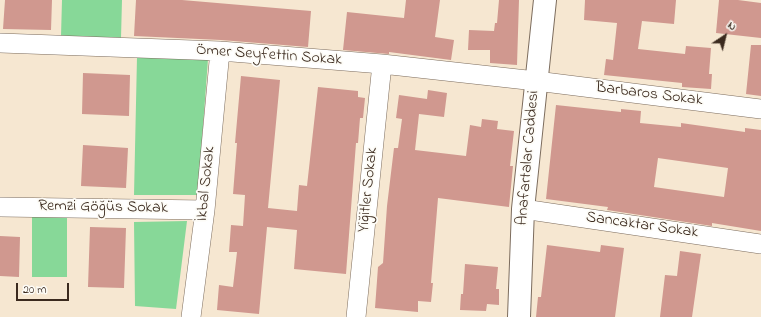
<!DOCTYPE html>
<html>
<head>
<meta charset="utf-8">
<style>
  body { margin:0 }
  #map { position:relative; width:761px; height:317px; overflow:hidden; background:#f6e7d1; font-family:"Indie Flower",sans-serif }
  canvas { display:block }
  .north { position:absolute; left:705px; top:16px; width:40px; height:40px; -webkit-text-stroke:3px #fdfcf7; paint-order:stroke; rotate:35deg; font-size:11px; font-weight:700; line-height:16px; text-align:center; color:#3b2a1e }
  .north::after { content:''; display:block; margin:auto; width:14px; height:18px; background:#3b2a1e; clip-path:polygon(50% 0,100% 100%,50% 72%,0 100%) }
  .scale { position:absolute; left:16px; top:283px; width:53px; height:18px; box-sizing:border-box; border:2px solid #3b2a1e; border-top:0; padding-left:5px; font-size:12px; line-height:14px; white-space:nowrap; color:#3b2a1e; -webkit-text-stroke:3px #fdfcf7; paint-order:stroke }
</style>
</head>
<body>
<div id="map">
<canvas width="761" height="317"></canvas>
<div class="north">N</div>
<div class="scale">20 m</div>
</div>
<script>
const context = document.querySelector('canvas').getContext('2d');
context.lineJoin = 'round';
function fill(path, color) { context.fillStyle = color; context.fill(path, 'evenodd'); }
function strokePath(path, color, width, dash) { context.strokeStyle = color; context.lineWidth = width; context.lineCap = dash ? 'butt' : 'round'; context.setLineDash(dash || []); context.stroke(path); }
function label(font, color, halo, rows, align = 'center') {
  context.font = font + ' "Indie Flower",sans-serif'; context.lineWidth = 3.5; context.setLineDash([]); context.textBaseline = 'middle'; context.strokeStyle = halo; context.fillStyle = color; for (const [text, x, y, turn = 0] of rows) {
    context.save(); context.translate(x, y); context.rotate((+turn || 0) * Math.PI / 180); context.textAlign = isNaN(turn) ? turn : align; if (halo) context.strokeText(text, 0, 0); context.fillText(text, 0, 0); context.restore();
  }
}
fill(new Path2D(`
  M62 0H122L121 38 61 36Z
  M137 57 208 59 198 195H134Z
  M32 217H67V277H32Z
  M187 221 176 309 135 306 134 222Z`), '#87d898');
fill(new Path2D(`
  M5 0H52L51 30 3 29Z
  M136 0H182L311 11 308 47 221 40 134 36Z
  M406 0H440L435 37 454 40 451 60 389 52V54L343 50 347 12 404 18Z
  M499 0H519L517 65 490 63V50H468L469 30 494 31 495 23H497Z
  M585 0H676L674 24 642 21 638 49 685 54 686 46 711 48 709 74H712L711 89 682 87V83L604 75 606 59 613 60 617 23 584 20Z
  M719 0H738L761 3V38L716 33Z
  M751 45H761V96L746 94Z
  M83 73 130 75 129 116 82 114Z
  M241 76 280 80 268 208 297 211 299 185 307 186 318 87 358 91V97L365 98 363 118H360L358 143H356L346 274 294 269 297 230 267 227 259 314 217 310 219 285 233 287 237 252H229L231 225 243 226 245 195 233 194 237 143H235Z
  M428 90 447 93 444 117 419 114 415 150 466 156 470 125 481 127 482 119 498 121 497 129 514 131 510 166H513L509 207 438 198 431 283H433L431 302 418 301V312L375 308 378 267 383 263 387 206 394 148H398L402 119 396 118 399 95 427 99Z
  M556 105 621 112V109L641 111 640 123 681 127V123L745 132V128L761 130V231L712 223V226L607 210 608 207 546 199ZM658 158 728 168 724 197 654 187Z
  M83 145 128 148 126 188 81 186Z
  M90 227 126 228 124 288 88 287Z
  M0 236 20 237 19 277 0 276Z
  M547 245 600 252 601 245 624 248 615 317H536L538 297H541Z
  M680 251 701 254 692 317H660L665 275 677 276Z
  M465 264 498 267 496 289H499V305L487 304 486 311 460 310 461 294H463Z`), '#d0988f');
const minor = new Path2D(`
  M0 43 220 51 382 64 536 81 761 109
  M0 207 205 210
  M523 209 761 244
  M191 317 205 210 220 51
  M356 317 382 64`);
const tertiary = new Path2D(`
  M519 317 523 209 545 0`);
strokePath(minor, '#7c6c5d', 20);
strokePath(tertiary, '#7c6c5d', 24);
strokePath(minor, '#fff', 19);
strokePath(tertiary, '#fff', 22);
label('16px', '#3b2a1e', '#fdfcf7', [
  ["Ömer Seyfettin Sokak",269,56,4],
  ["Barbaros Sokak",649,95,7],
  ["Anafartalar Caddesi",529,158,-85],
  ["İkbal Sokak",207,184,-84],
  ["Yiğitler Sokak",369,190,-84],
  ["Remzi Göğüs Sokak",103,208,1],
  ["Sancaktar Sokak",642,226,8]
]);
</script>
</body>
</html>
